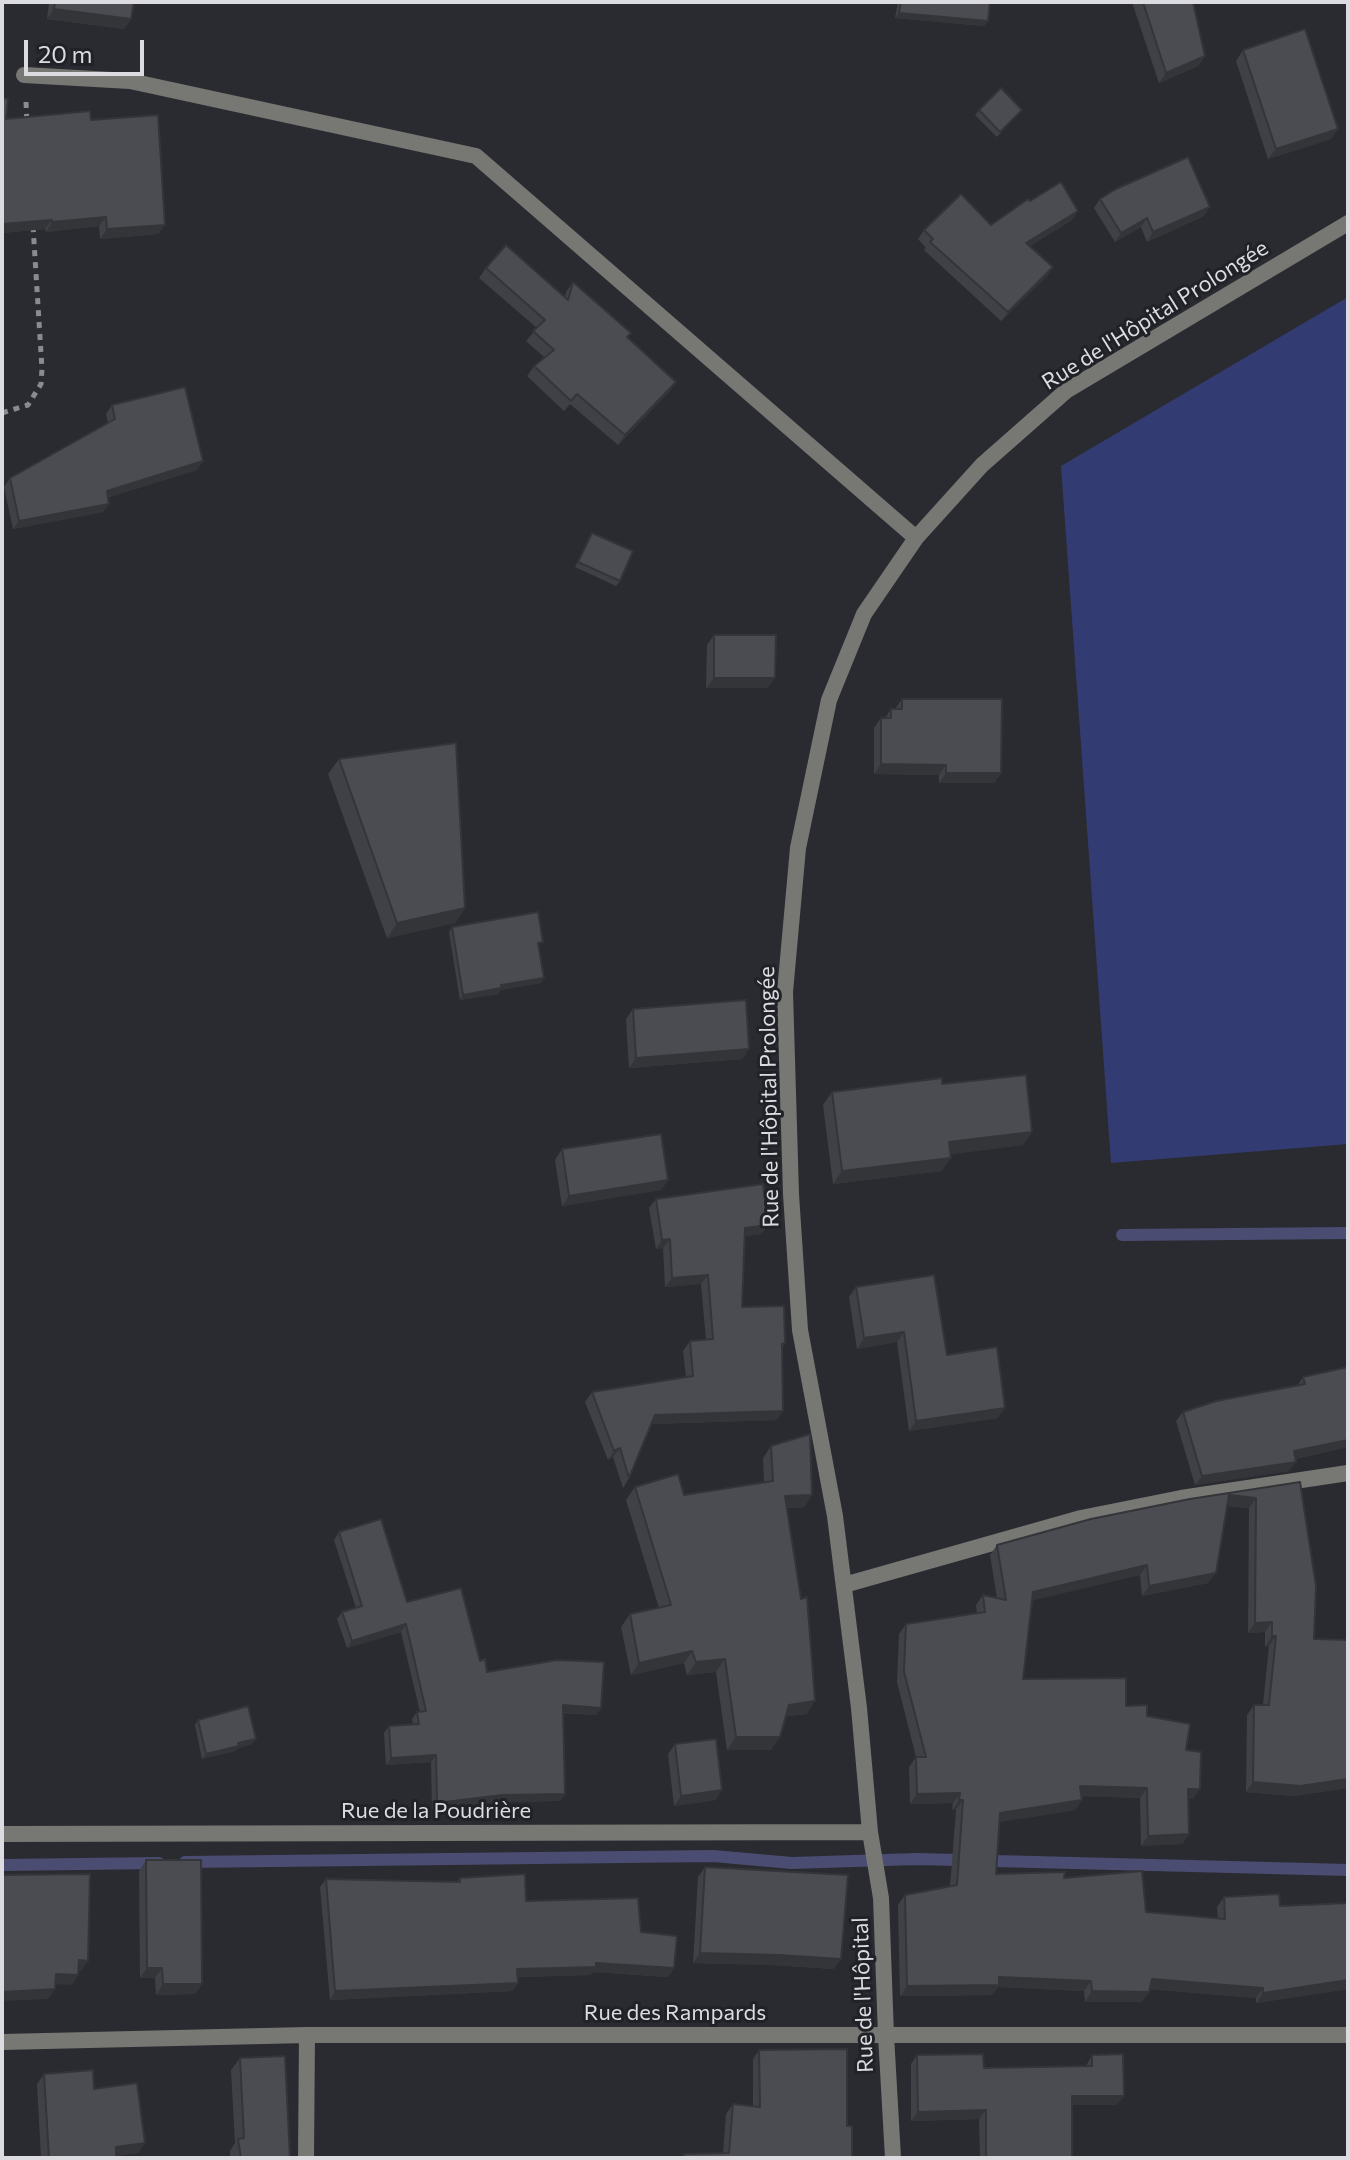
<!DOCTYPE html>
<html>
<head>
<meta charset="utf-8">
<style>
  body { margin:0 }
  #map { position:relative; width:1350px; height:2160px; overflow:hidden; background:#2a2b30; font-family:Commissioner,sans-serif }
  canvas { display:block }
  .frame { position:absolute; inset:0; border:4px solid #dcdce0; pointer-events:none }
  .scale { position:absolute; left:24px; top:40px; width:120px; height:36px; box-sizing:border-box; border:4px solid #dcdce0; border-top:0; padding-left:10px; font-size:24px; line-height:28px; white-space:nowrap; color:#dcdce0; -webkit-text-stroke:6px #202227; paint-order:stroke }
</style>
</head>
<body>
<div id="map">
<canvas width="1350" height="2160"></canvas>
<div class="frame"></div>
<div class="scale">20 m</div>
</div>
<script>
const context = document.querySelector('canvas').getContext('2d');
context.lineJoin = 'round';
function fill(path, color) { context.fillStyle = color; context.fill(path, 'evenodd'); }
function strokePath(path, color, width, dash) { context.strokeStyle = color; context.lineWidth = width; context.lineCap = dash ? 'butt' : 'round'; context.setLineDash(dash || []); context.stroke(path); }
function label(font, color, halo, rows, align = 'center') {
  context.font = font + ' Commissioner,sans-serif'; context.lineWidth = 6; context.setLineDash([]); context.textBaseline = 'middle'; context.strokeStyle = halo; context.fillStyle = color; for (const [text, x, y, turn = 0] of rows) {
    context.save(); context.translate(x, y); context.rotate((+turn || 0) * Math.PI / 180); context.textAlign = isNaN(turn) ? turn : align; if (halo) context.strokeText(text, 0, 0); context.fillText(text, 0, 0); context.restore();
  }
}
fill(new Path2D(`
  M1348 297V1144L1111 1163 1061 466Z`), '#333c72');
strokePath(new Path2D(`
  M1122 1235 1348 1233
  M185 1862 713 1856 792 1863 917 1859 1348 1870
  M2 1865 159 1863`), '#4b4c71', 12);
strokePath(new Path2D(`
  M26 102 27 124
  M2 413 28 405 41 384 42 369 33 226`), '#8a8a8f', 5, [6, 6]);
strokePath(new Path2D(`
  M24 75 130 81 476 156 916 538
  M844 1585 1081 1518 1181 1498 1348 1473
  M2 1834 870 1832
  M2 2042 307 2035H1348
  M306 2158 307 2035
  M893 2158 886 2035 881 1898 870 1832 859 1708 835 1516 800 1330 791 1194 785 992 798 848 829 700 864 614 916 538 982 465 1066 391 1348 223`), '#777774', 16);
fill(new Path2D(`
  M49 2H134L131 19 124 29 47 19Z
  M898 2H990L988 21 984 26 895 18Z
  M1132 2H1193L1205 56 1198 66 1159 83Z
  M1243 50 1338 129 1331 139 1268 159 1236 61Z
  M2 98 6 119 91 120 165 225 158 234 100 239 99 226 46 232 45 229 2 233Z
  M979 110H1022L997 137 975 115Z
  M1100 199 1204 216 1147 242 1141 227 1115 242 1094 208Z
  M1030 201 1072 220 1030 246 1053 267 1047 276 1001 321 924 250 926 248 918 239 924 230 991 225Z
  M486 268 565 297 566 292 573 282 627 337 676 382 669 392 618 445 570 404 564 411 527 376 534 366 544 357 526 341 537 328 479 278Z
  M112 405 197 470 108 497 103 512 13 529 4 487 10 478 108 423 106 414Z
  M592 533 620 581 616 586 575 567Z
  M714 635 768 688H706L707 645Z
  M902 699 1001 773 994 783H939V775L874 774V728L881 718H885L891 709H895Z
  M339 759 465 908 455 923 387 938 328 774Z
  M452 927 539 947 544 978 541 983 500 990 498 994 460 1000 449 932Z
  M633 1009 749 1049 742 1059 629 1068 626 1019Z
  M942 1084 1032 1132 1023 1145 950 1154 942 1171 833 1184 823 1105 832 1092Z
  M562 1149 668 1180 661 1190 562 1206 555 1160Z
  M656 1199 768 1225 761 1234 745 1236 742 1307 785 1343 782 1348 777 1420 652 1424 629 1478 623 1488 613 1457 608 1460 585 1402 592 1392 686 1378 683 1351 690 1341 706 1340 701 1284 665 1287 663 1248 656 1249 649 1208Z
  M856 1287 947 1355 998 1418 909 1431 897 1342 857 1349 849 1297Z
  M1348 1367V1447L1295 1459 1289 1471 1195 1485 1176 1421 1183 1412 1298 1385 1303 1377Z
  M771 1446 812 1495 804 1507 787 1508 807 1714 786 1716 771 1750H727L716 1672 687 1675 684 1663 631 1675 621 1627 630 1614 659 1608 626 1500 635 1487 684 1495 764 1482 763 1458Z
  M1300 1482 1314 1639 1348 1640V1788L1293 1796 1246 1792 1247 1715 1254 1705H1263L1269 1646 1265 1647V1632L1248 1633 1249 1508 1227 1506 1208 1583 1142 1596 1140 1575 1032 1600 1023 1679 1126 1706 1147 1716 1186 1750 1193 1799H1188L1189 1834 1182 1844 1141 1846 1140 1798 1081 1796 1082 1800 1075 1810 999 1822 996 1874 1064 1878 1146 1912 1218 1919 1217 1907 1224 1897 1280 1906 1348 1903V1989L1256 2003V1998L1150 1989 1142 2002H1085L1084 1991 998 1987 992 1995 900 1996 898 1905 905 1895 950 1886 956 1810H952L953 1803 910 1804 909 1767 916 1757 897 1682 899 1634 906 1624 977 1613 976 1605 983 1595 997 1598 990 1555 997 1545Z
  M339 1532 407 1602 480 1661 487 1672 601 1708 596 1715 563 1713 565 1794 560 1801 497 1802 432 1810 431 1762 386 1765 384 1733 389 1726 413 1724 412 1719 417 1712H420L401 1632 347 1648 337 1619 342 1612 356 1608 334 1540Z
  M198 1720 252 1744 238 1748 235 1751 202 1759 195 1725Z
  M675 1744 722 1790 715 1800 674 1806 668 1754Z
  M146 1860 202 1984 195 1994 156 1995 155 1978H140L139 1871Z
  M705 1867 834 1969 772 1965 693 1963 698 1877Z
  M460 1878 526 1901 641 1932 674 1968 668 1977 593 1972 590 1975 518 1977V1983L512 1991 330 2000 320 1887 326 1879 457 1882Z
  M759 2050 847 2126 852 2158H681L684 2154H723L726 2114 733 2104 753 2106V2059Z
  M917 2055 984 2068 1086 2066 1092 2055 1117 2105H1072V2158H980L979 2119 911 2121V2064Z
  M240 2058 290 2158H230V2151L235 2143 231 2070Z
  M44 2074 94 2089 145 2143 138 2153 116 2156V2158H41L37 2084Z`), '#404147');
fill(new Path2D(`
  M54 9 131 19 124 29 47 19Z
  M899 13 988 21 984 26 895 18Z
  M1205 56 1198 66 1159 83 1166 73Z
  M1338 129 1331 139 1268 159 1276 149Z
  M1210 207 1204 216 1147 242 1153 232Z
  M1078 211 1072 220 1020 252 1026 243Z
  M106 217 99 226 46 232 52 222Z
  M1147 218 1141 227 1115 242 1121 233Z
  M52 220 45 229 2 233V224Z
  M165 225 158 234 100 239 107 229Z
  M1053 267 1047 276 1001 321 1008 312Z
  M676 382 669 392 618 445 625 435Z
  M203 461 197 470 101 500 107 491Z
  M109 504 103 512 13 529 19 521Z
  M714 678H775L768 688H706Z
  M881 764 946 765 939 775 874 774Z
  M946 773H1001L994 783H939Z
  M465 908 455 923 387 938 397 923Z
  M544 978 541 983 500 990 498 994 460 1000 463 995 501 985Z
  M749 1049 742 1059 629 1068 636 1058Z
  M1032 1132 1023 1145 940 1156 949 1142Z
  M951 1158 942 1171 833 1184 842 1171Z
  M668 1180 661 1190 562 1206 569 1196Z
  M768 1225 761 1234 739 1237 745 1228Z
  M670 1239 663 1248 656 1249 662 1240Z
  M708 1275 701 1284 665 1287 672 1278Z
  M904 1332 897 1342 857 1349 864 1338Z
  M1005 1408 998 1418 909 1431 916 1421Z
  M783 1411 777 1420 649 1424 655 1415Z
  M1348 1440V1447L1288 1460 1294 1451Z
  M620 1448 613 1457 608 1460 614 1451Z
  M1296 1462 1289 1471 1195 1485 1202 1476Z
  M812 1495 804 1507 777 1508 785 1496Z
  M1229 1495 1256 1498 1249 1508 1222 1505Z
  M1147 1565 1140 1575 1026 1602 1033 1592Z
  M1216 1573 1208 1583 1142 1596 1149 1586Z
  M1272 1622 1265 1632 1248 1633 1255 1623Z
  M406 1624 401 1632 347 1648 352 1641Z
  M1272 1636H1276L1269 1646 1265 1647Z
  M692 1651 684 1663 631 1675 639 1663Z
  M725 1659 716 1672 687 1675 696 1662Z
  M815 1701 807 1714 780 1717 789 1705Z
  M563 1705 601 1708 596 1715 558 1712Z
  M736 1737H780L771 1750H727Z
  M256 1739 252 1744 238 1748 235 1751 202 1759 206 1754Z
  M436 1755 431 1762 386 1765 391 1758Z
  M1348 1779V1788L1293 1796 1246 1792 1253 1782Z
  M1080 1786 1147 1788 1140 1798 1073 1796Z
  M1188 1789H1200L1193 1799H1181Z
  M722 1790 715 1800 674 1806 681 1796Z
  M960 1793 953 1803 910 1804 917 1794Z
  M565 1794 560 1801 497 1802 432 1810 437 1803 502 1795Z
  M959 1800H963L956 1810H952Z
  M1082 1800 1075 1810 993 1823 1000 1813Z
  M1189 1834 1182 1844 1141 1846 1148 1836Z
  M700 1953 779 1955 841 1959 834 1969 772 1965 693 1963Z
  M79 1960 88 1961 81 1971 72 1970Z
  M596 1963 674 1968 668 1977 593 1972 590 1975 511 1977 517 1969Z
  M147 1968H162L155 1978H140Z
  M56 1974 78 1975 72 1985 49 1984Z
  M999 1977 1091 1981 1084 1991 998 1987 992 1995 900 1996 907 1986Z
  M1152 1979 1263 1988 1256 1998 1145 1989Z
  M1348 1980V1989L1256 2003 1263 1993Z
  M518 1983 512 1991 330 2000 335 1991Z
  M163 1984H202L195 1994 156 1995Z
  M55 1989 48 1999 2 2001V1992Z
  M1092 1991 1149 1992 1142 2002H1085Z
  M1072 2096H1124L1117 2105H1065Z
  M986 2110 979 2119 911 2121 918 2112Z
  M145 2143 138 2153 109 2157 116 2147Z`), '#343539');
const building = new Path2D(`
  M55 2H134L131 19 54 9Z
  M901 2H990L988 21 899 13Z
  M1143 2H1193L1205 56 1166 73Z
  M1305 29 1338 129 1276 149 1243 50Z
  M1001 88 1022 110 1000 132 979 110Z
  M2 98 8 99 6 119 90 111 91 120 158 115 165 225 107 229 106 217 52 222V220L2 224Z
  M1188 157 1210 207 1153 232 1147 218 1121 233 1100 199 1116 189Z
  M1061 182 1078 211 1026 243 1053 267 1008 312 930 242 933 239 924 230 961 194 991 225 1028 199 1030 201Z
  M506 245 568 300 573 282 631 333 627 337 676 382 625 435 577 394 571 401 534 366 554 350 533 331 545 320 486 268Z
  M185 387 203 461 107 491 109 504 19 521 10 478 115 419 112 405Z
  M592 533 633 551 620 581 578 562Z
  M714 635H776L775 678H714Z
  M902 699H1002L1001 773H946V765L881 764V718H891V709H902Z
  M456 743 465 908 397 923 339 759Z
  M538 912 543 942 538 943 544 978 501 985V988L463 995 452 927Z
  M746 1000 749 1049 636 1058 633 1009Z
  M1026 1075 1032 1132 949 1142 951 1158 842 1171 832 1092 942 1078V1084Z
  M661 1134 668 1180 569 1196 562 1149Z
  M763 1184 768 1225 745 1228 742 1307 784 1306 785 1343 782 1344 783 1411 655 1415 629 1478 620 1448 614 1451 592 1392 693 1376 690 1341 713 1339 708 1275 672 1278 670 1239 662 1240 656 1199Z
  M934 1275 947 1355 997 1347 1005 1408 916 1421 904 1332 864 1338 856 1287Z
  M1348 1367V1440L1294 1451 1296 1462 1202 1476 1183 1412 1216 1401 1305 1384 1303 1377Z
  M810 1434 812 1495 785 1496 801 1599 807 1597 815 1701 789 1705 780 1737H736L725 1659 696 1662 692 1651 639 1663 630 1614 671 1605 635 1487 678 1474 684 1495 773 1481 771 1446Z
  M1300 1482 1316 1586 1314 1639 1348 1640V1779L1300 1786 1253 1782 1254 1705H1269L1276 1636H1272V1622L1255 1623 1256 1498 1229 1495 1216 1573 1149 1586 1147 1565 1033 1592 1023 1679 1126 1678V1706L1147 1705V1716L1190 1724 1186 1750 1201 1752 1200 1789H1188L1189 1834 1148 1836 1147 1788 1080 1786 1082 1800 1000 1813 996 1874 1065 1872 1064 1878 1142 1871 1146 1912 1225 1919 1224 1897 1279 1894 1280 1906 1348 1903V1980L1263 1993V1988L1152 1979 1149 1992 1092 1991 1091 1981 999 1977V1985L907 1986 905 1895 957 1885 963 1800H959L960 1793 917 1794 916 1757H926L904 1672 906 1624 985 1612 983 1595 1006 1600 997 1545 1091 1519 1190 1499Z
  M381 1519 407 1602 461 1588 480 1661 485 1659 487 1672 557 1660 604 1662 601 1708 563 1705 565 1794 502 1795 437 1803 436 1755 391 1758 389 1726 419 1724 417 1712 426 1711 406 1624 352 1641 342 1612 362 1606 339 1532Z
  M248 1706 256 1739 238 1743 239 1746 206 1754 198 1720Z
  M716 1739 722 1790 681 1796 675 1744Z
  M146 1860H201L202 1984H163L162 1968H147Z
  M705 1867 848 1875 841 1959 779 1955 700 1953Z
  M90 1874 88 1961 79 1960 78 1975 56 1974 55 1989 2 1992V1875Z
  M525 1874 526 1901 638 1898 641 1932 677 1936 674 1968 596 1963V1967L517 1969 518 1983 335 1991 326 1879 460 1882V1878Z
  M847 2049V2126H852V2158H684V2154L729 2153 733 2104 760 2107 759 2050Z
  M983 2054 984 2068 1092 2066V2055L1123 2054 1124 2096H1072V2158H986V2110L918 2112 917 2055Z
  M285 2056 290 2158H241L238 2139 244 2138 240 2058Z
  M93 2070 94 2089 137 2083 145 2143 116 2147V2157L108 2158H49L44 2074Z`);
fill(building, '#4b4c52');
strokePath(building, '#343539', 2);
label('22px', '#dcdce0', '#202227', [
  ["Rue de l'Hôpital Prolongée",1155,315,-32],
  ["Rue de l'Hôpital Prolongée",769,1097,-91],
  ["Rue de la Poudrière",436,1811],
  ["Rue de l'Hôpital",863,1995,-92],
  ["Rue des Rampards",675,2013]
]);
</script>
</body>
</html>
